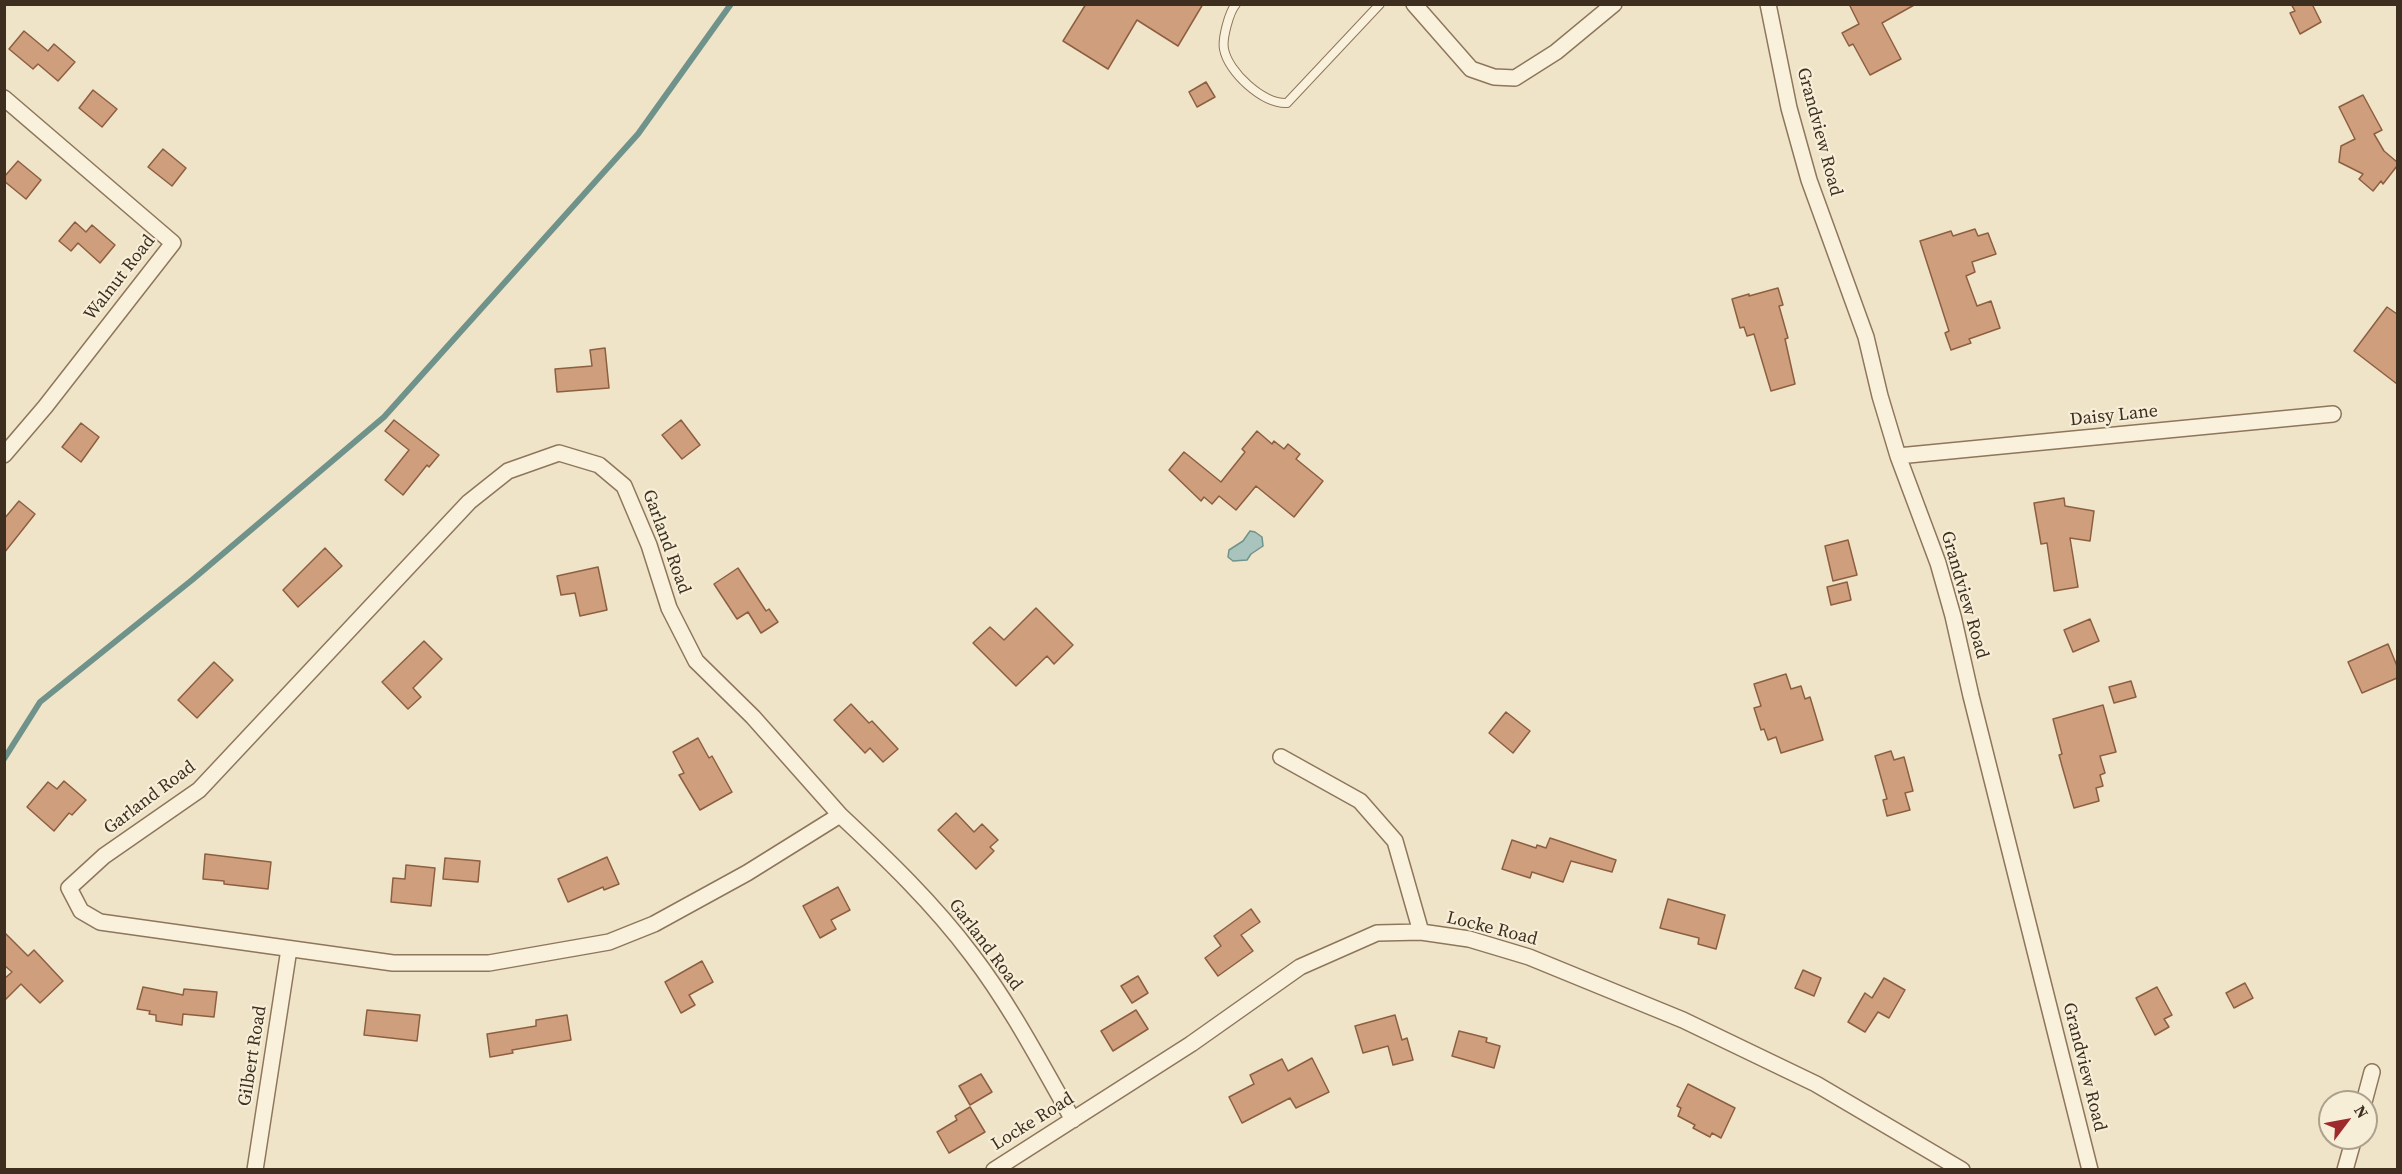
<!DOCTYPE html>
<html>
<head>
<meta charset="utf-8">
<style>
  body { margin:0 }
  #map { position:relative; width:2402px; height:1174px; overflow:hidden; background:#f0e4c8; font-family:"Source Serif 4",serif }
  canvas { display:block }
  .frame { position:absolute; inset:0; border:6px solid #3d2e20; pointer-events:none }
  .north { position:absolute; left:2318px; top:1090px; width:60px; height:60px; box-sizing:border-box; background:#f7eed8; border:2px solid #ada18e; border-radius:50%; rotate:58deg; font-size:16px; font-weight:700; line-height:24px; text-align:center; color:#3d2e20 }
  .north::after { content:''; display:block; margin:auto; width:21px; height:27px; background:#9e2a2b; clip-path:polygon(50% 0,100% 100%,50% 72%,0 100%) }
</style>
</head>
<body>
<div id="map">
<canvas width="2402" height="1174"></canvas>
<div class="frame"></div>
<div class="north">N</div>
</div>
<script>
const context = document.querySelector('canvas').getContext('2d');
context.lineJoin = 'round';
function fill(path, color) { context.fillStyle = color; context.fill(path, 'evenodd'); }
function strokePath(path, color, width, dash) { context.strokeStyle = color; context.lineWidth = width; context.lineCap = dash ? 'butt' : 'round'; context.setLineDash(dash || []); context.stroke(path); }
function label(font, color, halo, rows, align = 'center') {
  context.font = font + ' "Source Serif 4",serif'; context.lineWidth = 4.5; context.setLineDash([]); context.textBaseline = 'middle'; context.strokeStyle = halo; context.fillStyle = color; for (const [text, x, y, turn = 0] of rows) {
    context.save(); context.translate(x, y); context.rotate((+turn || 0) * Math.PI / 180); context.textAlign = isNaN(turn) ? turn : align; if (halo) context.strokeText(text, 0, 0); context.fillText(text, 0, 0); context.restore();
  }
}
const water = new Path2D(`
  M1250 531 1255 532 1262 537 1263 546 1251 554 1247 560 1233 561 1228 557 1229 550 1243 541Z`);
fill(water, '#a9c4bc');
strokePath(water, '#6f938a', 1.5);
strokePath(new Path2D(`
  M4 759 40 702 192 580 384 417 638 134 731 4`), '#6f938a', 6);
const building = new Path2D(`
  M1086 4H1203L1178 46 1137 20 1108 69 1063 41Z
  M1849 4H1916L1882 23 1901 59 1870 75 1853 44 1849 46 1842 33 1859 24Z
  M2291 4H2312L2321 22 2300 34 2290 13 2295 11Z
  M24 31 48 51 54 44 75 62 58 81 38 64 33 69 9 49Z
  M1206 82 1215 97 1197 107 1189 92Z
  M93 90 117 109 102 127 79 108Z
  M2363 95 2382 130 2374 134 2384 151 2397 162V166L2383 184 2381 181 2373 191 2359 179 2363 174 2339 162 2341 146 2355 139 2339 107Z
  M163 149 186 168 172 186 148 167Z
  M18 161 41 180 26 199 4 181V177Z
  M75 222 86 232 92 225 115 245 100 263 78 243 71 251 59 241Z
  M1975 229 1978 236 1988 233 1996 254 1972 262 1975 272 1966 276 1977 306 1991 301 2000 328 1969 339 1971 343 1951 350 1945 333 1949 331 1920 241 1951 231 1953 236Z
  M1778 288 1783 305 1779 306 1788 338 1785 339 1795 384 1771 391 1754 334 1747 336 1744 327 1740 328 1732 299 1749 294V296Z
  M2387 307 2397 314V384L2354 351Z
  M605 348 609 388 557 392 555 369 592 366 590 350Z
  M394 420 439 455 429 467 427 465 403 495 385 480 409 450 385 431Z
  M681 420 700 445 682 459 662 435Z
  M81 423 99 437 81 462 62 447Z
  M1257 431 1272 444 1274 441 1284 449 1288 444 1300 454 1296 459 1323 481 1294 517 1256 486 1236 510 1219 496 1212 504 1204 497 1201 501 1169 470 1184 452 1221 482 1245 452 1242 449Z
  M2064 498 2065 506 2094 511 2090 541 2070 538 2078 587 2054 591 2047 543 2041 544 2034 503Z
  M19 501 35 514 4 553V519Z
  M1848 540 1857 575 1833 581 1825 546Z
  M325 548 342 566 298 607 283 590Z
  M598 567 607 610 580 616 575 593 561 595 557 576Z
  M738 568 766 611 769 609 778 622 761 633 748 612 737 619 714 584Z
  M1847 582 1851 600 1831 605 1827 587Z
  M1036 608 1073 645 1054 664 1047 656 1016 686 973 643 990 627 1004 640Z
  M2090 619 2099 641 2073 652 2064 630Z
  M424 641 442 659 413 688 421 697 408 709 382 682Z
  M2388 644 2397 666V678L2362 693 2348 662Z
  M214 662 233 680 197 718 178 700Z
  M1786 674 1791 689 1801 686 1805 699 1810 697 1823 740 1781 753 1776 737 1768 740 1764 729 1761 730 1754 708 1761 706 1754 684Z
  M2131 681 2136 697 2114 703 2109 687Z
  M851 704 869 723 872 721 898 749 883 762 870 748 865 753 834 720Z
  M2103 705 2116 752 2100 756 2105 773 2100 775 2103 786 2096 788 2099 801 2074 808 2062 766 2059 755 2062 754 2053 719Z
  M1506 712 1530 731 1513 753 1489 733Z
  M698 738 709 758 712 756 732 792 700 810 679 775 684 773 673 752Z
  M1891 751 1894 760 1904 757 1913 791 1905 793 1910 810 1887 816 1883 800 1887 799 1875 756Z
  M64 781 86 800 72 815 69 813 54 831 27 807 48 782 57 789Z
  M956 813 974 832 982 824 998 840 990 847 994 851 976 869 938 830Z
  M1550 838 1616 860 1612 872 1571 861 1563 882 1532 872 1530 878 1502 869 1512 840 1536 848 1537 845 1546 848Z
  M205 854 271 862 268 889 224 884V881L203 879Z
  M607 857 619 884 604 890 603 887 568 902 558 879Z
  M445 858 480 861 478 882 443 879Z
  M406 865 435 868 431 906 391 902 393 878 405 879Z
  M838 887 850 910 831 920 836 929 820 938 803 906Z
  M1668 899 1725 915 1716 949 1698 944 1699 938 1660 928Z
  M1251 909 1260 922 1241 935 1253 951 1218 976 1205 958 1221 946 1214 936Z
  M4 932 28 956 34 950 63 981 40 1003 21 984 4 1001V979L12 972 4 965Z
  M702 961 713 982 689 995 695 1005 681 1013 665 982Z
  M1803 970 1821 978 1814 996 1795 988Z
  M1138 976 1148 993 1132 1003 1121 986Z
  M1884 978 1905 990 1889 1018 1878 1012 1865 1032 1848 1022 1865 993 1872 998Z
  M2245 983 2253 998 2234 1008 2226 993Z
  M143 987 183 995 184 989 217 992 214 1017 183 1014 182 1025 156 1021V1015L149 1014 150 1011 137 1009Z
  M2157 987 2172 1015 2164 1019 2169 1027 2155 1035 2136 998Z
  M367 1010 420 1015 417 1041 364 1035Z
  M1136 1010 1148 1029 1113 1051 1101 1031Z
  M567 1015 571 1040 512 1050 513 1053 490 1057 487 1034 536 1026V1020Z
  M1395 1015 1402 1040 1407 1038 1413 1060 1393 1065 1388 1046 1363 1053 1355 1026Z
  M1459 1031 1487 1038 1486 1042 1500 1046 1494 1068 1452 1056Z
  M1312 1058 1329 1092 1296 1108 1290 1098 1242 1123 1229 1097 1254 1084 1250 1075 1282 1059 1288 1071Z
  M981 1074 992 1092 970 1105 959 1086Z
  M1688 1084 1735 1108 1721 1138 1712 1133 1710 1137 1693 1128 1695 1125 1678 1116 1681 1108 1677 1106Z
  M970 1107 985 1132 949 1153 937 1132 957 1120 955 1116Z`);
fill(building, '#cf9f7d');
strokePath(building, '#8d5f41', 1.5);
const lane = new Path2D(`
  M1236 4C1229 12 1222 39 1224 49 1228 72 1263 104 1287 103L1380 4`);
const street = new Path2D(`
  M1414 4 1471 69 1494 77 1515 78 1556 52 1614 4
  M1768 4 1789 108 1809 180 1866 337 1880 396 1898 456 1938 563 1953 616 1971 696 2090 1170
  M4 98 173 243 45 407 4 455
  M1898 456 2333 414
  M1281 757 1360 801 1395 841 1421 932
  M840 815 753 717 696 661 669 608 649 545 624 486 599 465 559 453 508 471 469 502 199 790 104 856 69 888 81 911 100 922 393 963H489L609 942 654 924 747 873 840 815C887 859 933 903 972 955 1011 1006 1041 1064 1073 1120
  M2364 1102 2372 1072
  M255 1170 289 949
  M994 1170 1191 1044 1300 967 1377 933 1421 932 1469 939 1529 957 1683 1020 1816 1084 1962 1170
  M2345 1170 2354 1138`);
strokePath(lane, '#8d765c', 10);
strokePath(street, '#8d765c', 18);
strokePath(lane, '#faf1dc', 8);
strokePath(street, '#faf1dc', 15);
label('18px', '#3d2e20', '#f7eed8', [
  ["Grandview Road",1819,132,75],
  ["Walnut Road",120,278,-52],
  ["Daisy Lane",2114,416,-6],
  ["Garland Road",666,542,70],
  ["Grandview Road",1964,595,74],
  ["Garland Road",150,798,-37],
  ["Locke Road",1492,929,14],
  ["Garland Road",985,945,53],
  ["Gilbert Road",253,1056,-81],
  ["Grandview Road",2084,1067,76],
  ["Locke Road",1033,1122,-32]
]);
</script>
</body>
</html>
